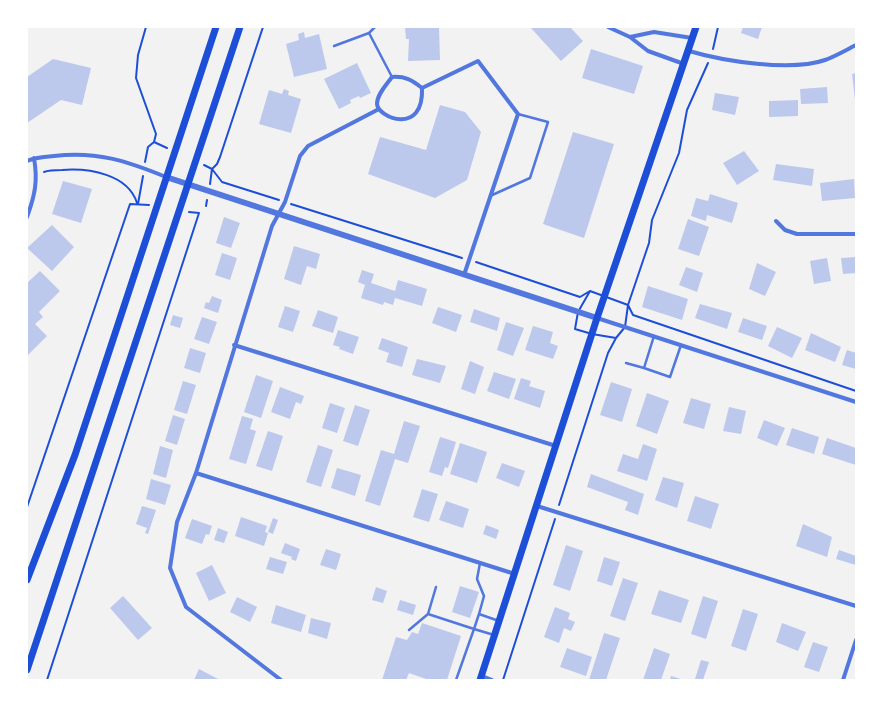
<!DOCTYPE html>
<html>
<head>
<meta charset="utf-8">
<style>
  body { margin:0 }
  #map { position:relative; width:883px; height:707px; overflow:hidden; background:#f2f2f2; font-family:"Public Sans",sans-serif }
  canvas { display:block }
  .frame { position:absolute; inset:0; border:28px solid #fff; pointer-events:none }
</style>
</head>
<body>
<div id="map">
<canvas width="883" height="707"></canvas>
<div class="frame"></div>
</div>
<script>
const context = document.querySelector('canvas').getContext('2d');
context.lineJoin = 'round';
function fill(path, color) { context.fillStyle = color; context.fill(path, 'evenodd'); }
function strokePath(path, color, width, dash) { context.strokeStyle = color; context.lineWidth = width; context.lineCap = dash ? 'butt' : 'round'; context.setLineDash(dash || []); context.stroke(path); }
fill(new Path2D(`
  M405 27H439L440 60 408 61 409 39H406Z
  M530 27H570L583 41 561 61Z
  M743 27H762L758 39 741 33Z
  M304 32 305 38 319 34 327 69 294 77 286 44 299 40 298 34Z
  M591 49 643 66 634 94 582 78Z
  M53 59 91 68 82 105 61 100 27 123V77Z
  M357 63 371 93 360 98 359 96 350 100 351 103 339 109 324 79Z
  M856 73V100H855L852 74Z
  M827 87 828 103 801 104 800 89Z
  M284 89 289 91 288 95 301 99 291 133 259 124 269 90 282 94Z
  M715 93 739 97 735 115 712 110Z
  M798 100V116L769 117V101Z
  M440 105 465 112 481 132 467 180 435 198 368 174 380 137 426 150Z
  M573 132 614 144 584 238 543 224Z
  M744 151 759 171 737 185 723 163Z
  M776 164 814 169 812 186 773 180Z
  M854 179 855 198 822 201 820 183Z
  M63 181 92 189 81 223 52 214Z
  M710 194 738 203 732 223 707 215 706 221 691 216 696 198 708 201Z
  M224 217 240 223 231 248 216 243Z
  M688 219 709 227 699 256 678 249Z
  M52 225 74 247 52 271 27 248Z
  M294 246 320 254 316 269 307 266 301 285 284 279Z
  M222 253 237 258 230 280 215 275Z
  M856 257V273L843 274 841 258Z
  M827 258 831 281 814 284 810 261Z
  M757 263 776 272 765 296 749 289Z
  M686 267 703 273 697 292 679 285Z
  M362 270 374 274 371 283 395 291 398 280 427 289 422 306 395 298 393 305 384 302 383 305 361 298 365 285 358 282Z
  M40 271 60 291 39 312 43 317 35 324 47 336 27 356V283Z
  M648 286 688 299 682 320 642 307Z
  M212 296 222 300 218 313 204 308 206 302 209 303Z
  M700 304 732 313 727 329 695 318Z
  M285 306 300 311 293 332 278 327Z
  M438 307 462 315 456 332 432 323Z
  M474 309 500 318 497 331 470 322Z
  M318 310 338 317 333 333 312 326Z
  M173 315 183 318 180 328 170 325Z
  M202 317 217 322 209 344 194 339Z
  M743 318 767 326 762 340 738 332Z
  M506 322 524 328 513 356 497 350Z
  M533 326 553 332 550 343 558 346 553 359 525 350Z
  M777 327 802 338 792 358 768 346Z
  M338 330 359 337 353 354 339 349 340 347 333 345Z
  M811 333 841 347 835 362 805 350Z
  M382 338 408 347 402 367 386 362 389 353 378 349Z
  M190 348 206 353 200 373 184 368Z
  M847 350 856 353V369L842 365Z
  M417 359 446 366 440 383 412 375Z
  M470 361 484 367 475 394 461 389Z
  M494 372 516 379 509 399 487 391Z
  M256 375 273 381 261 418 244 412Z
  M521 378 531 381 529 386 545 391 540 408 514 399Z
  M183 381 196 385 187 414 174 410Z
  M611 382 632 389 622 422 600 415Z
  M280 387 304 396 301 404 296 402 290 419 271 412Z
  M647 393 669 401 657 434 636 426Z
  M691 398 711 404 704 429 683 423Z
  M330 403 345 408 337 433 322 428Z
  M355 405 370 410 358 446 343 441Z
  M729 407 746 411 741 434 723 431Z
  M173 415 185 419 177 445 165 441Z
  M242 416 253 419 250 429 256 431 246 464 229 459Z
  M764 420 785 428 777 446 757 438Z
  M404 421 420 426 408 463 395 459 380 506 365 501 381 450 394 454Z
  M792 428 819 437 814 454 786 445Z
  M268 431 283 436 272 471 256 466Z
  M440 437 456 442 448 468 445 467 442 476 429 472Z
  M827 438 856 448V465L822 454Z
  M460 443 487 452 477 483 450 474Z
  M643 444 657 449 647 481 617 471 623 454 638 459Z
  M318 445 333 450 321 487 306 482Z
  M160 446 173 450 166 478 153 474Z
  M502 463 525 471 519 487 496 478Z
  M337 468 361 475 355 496 331 488Z
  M591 474 644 494 638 515 625 510 628 502 587 487Z
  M663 477 684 483 677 508 655 500Z
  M151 479 171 485 165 505 146 499Z
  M422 489 438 494 429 522 413 517Z
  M695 496 719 504 711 529 687 521Z
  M446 501 469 509 463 528 439 520Z
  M142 506 156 510 148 534 145 533 147 528 136 524Z
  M241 517 267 526 265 532 268 533 264 546 235 536Z
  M273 518 278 520 273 534 268 532Z
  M192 519 212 526 209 535 206 534 202 544 185 538Z
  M803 524 832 537 827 557 796 546Z
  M486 525 499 530 496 539 483 534Z
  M218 528 228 532 224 543 214 540Z
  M285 543 300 549 296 561 291 559 292 557 281 553Z
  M566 545 583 551 570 591 553 585Z
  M326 549 341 554 336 570 320 565Z
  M839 550 856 556V565L836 559Z
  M270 557 287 562 283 574 266 569Z
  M604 557 620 562 612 586 597 581Z
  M212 565 226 593 209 601 196 573Z
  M623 578 638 583 625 621 610 616Z
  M460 586 479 592 470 618 452 612Z
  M376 587 387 591 383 603 372 600Z
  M659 590 689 600 681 623 651 614Z
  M123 596 152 628 138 640 110 608Z
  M703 596 718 601 706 639 691 634Z
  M237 597 257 607 250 622 230 612Z
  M400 600 416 605 413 615 397 610Z
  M276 605 306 615 301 632 271 623Z
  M555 607 570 613 568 619 575 622 571 631 564 628 559 643 544 637Z
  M743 609 758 614 746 651 731 646Z
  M311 618 331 623 327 639 308 633Z
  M422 623 461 636 447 680H429L409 673 406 680H382L396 637 407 640 412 632 418 634Z
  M782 623 806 632 798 651 776 642Z
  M604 633 620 638 606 680H589Z
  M813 642 828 647 819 672 804 667Z
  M567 648 592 657 586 676 560 667Z
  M654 648 670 654 661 680H643Z
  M701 660 709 662 703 680H698L695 679Z
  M199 669 220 680H194Z
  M671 676 684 680H670Z`), '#bdc9ec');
strokePath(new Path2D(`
  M713 49 718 27
  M708 63 687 110 679 153 652 220 649 243 628 305 633 315 856 391
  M154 142 167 148
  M145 162 148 147 154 142 156 134 136 78 138 55 146 27
  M204 165 212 169 222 182 279 200
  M44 172C49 170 56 170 62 170 89 168 128 174 137 203
  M210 184 212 169 217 164 220 157 263 27
  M138 204 143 176
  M291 204 462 258
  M206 206 207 200
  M476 262 580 297 590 291
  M590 291 628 305 625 327 616 338 592 334 575 329 578 312Z
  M559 505 608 353 616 338
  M27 507 130 204 149 205
  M47 680 199 213 189 212
  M503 680 555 519`), '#1d4ed8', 2);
strokePath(new Path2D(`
  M375 27 369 33 392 77
  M334 46 369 33
  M490 196 530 178 548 122 518 114
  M654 336 644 368 670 377 681 345
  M626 363 644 368
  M436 587 428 614 474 629 479 614 499 621
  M479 614 484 596 477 579 480 563
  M409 630 428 614
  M456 680 474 629 494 635`), '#5277de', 2.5);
strokePath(new Path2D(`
  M608 27 630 37 648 51 684 64
  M630 37 654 32 692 38
  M689 51C723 61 791 72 825 60 836 56 846 50 856 45
  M392 77C405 76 412 80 422 88 424 136 378 118 377 104 377 94 387 84 392 77Z
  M422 88 478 61 518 114 464 275
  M27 161C36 157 44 157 54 156 97 151 127 161 166 177
  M27 217C35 195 38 181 34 158
  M776 221 785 230 797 234H856
  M597 318 856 402
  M234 345 556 446
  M196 473 515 574
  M537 506 856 606
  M482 676 492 680
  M281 680 186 607 170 568 177 522 196 473 272 226 285 202 300 156 308 146 379 109
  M843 680 856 640`), '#5277de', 4);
strokePath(new Path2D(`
  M166 177 597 318`), '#5277de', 6);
strokePath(new Path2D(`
  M480 680 597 318 696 27`), '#1d4ed8', 7);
strokePath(new Path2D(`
  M27 580 75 455 216 27
  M27 670 240 27`), '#1d4ed8', 7);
</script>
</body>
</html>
